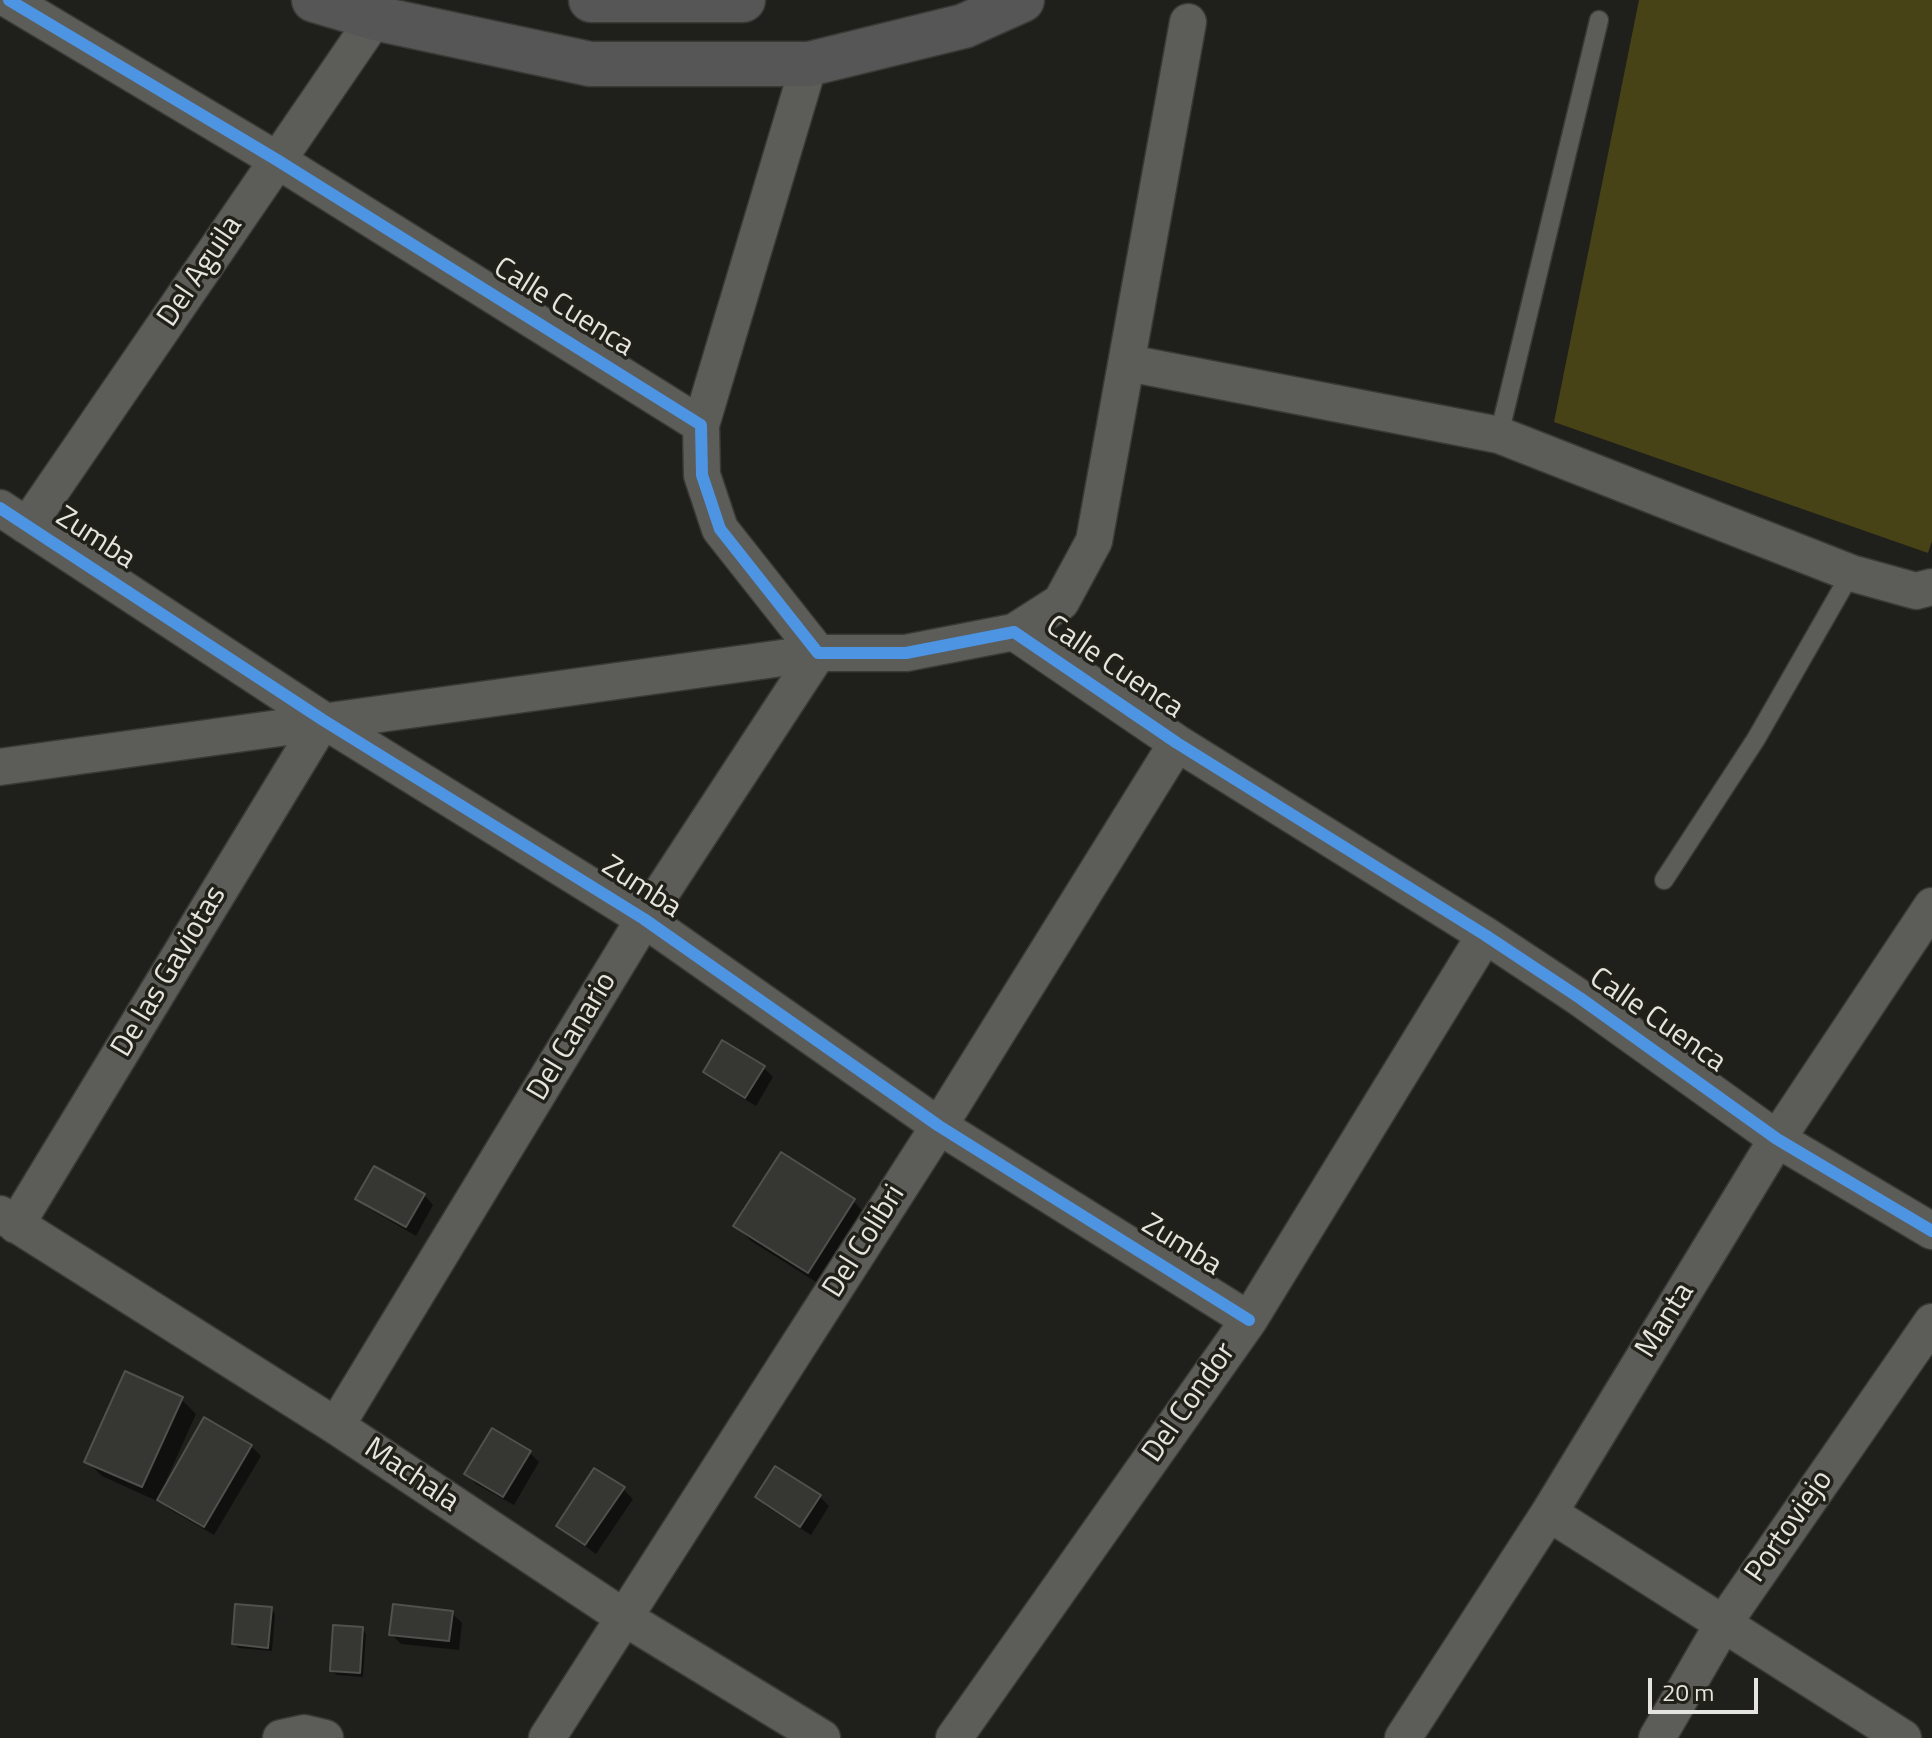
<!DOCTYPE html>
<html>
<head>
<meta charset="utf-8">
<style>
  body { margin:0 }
  #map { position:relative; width:1932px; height:1738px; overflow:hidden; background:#1f1f1b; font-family:"Titillium Web",sans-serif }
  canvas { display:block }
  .scale { position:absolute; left:1648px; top:1678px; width:110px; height:36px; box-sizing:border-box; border:4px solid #e5e4df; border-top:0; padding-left:10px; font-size:24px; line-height:28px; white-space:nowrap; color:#e5e4df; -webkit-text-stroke:6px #212119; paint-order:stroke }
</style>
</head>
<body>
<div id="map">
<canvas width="1932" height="1738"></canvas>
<div class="scale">20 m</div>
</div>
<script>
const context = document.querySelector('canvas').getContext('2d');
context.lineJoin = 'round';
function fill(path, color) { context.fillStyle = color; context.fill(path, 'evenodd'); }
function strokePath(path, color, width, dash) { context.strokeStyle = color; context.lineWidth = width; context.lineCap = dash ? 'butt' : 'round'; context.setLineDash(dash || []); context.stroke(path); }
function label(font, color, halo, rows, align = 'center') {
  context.font = font + ' "Titillium Web",sans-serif'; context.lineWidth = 7; context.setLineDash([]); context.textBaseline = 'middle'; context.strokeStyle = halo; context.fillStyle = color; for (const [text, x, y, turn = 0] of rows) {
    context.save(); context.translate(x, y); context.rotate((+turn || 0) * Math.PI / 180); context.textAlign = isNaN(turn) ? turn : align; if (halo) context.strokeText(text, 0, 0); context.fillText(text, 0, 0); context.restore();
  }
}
fill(new Path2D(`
  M1639 0H1932V541L1928 553 1554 422Z`), '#484317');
fill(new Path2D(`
  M764 1068 773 1077 756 1106 715 1081 705 1071Z
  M424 1195 433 1205 416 1236 368 1208 358 1198Z
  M853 1201 868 1216 824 1287 751 1241 736 1226Z
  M181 1399 196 1414 166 1481 169 1482 251 1446 261 1456 214 1535 169 1509 158 1499 157 1501 102 1476 87 1461Z
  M529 1452 539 1462 514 1505 476 1484 467 1474Z
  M623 1489 633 1499 596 1554 558 1526Z
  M819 1496 829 1506 811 1535 767 1507 757 1497Z
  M271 1609 275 1614 272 1651 238 1648 234 1644Z
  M452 1613 462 1623 459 1650 401 1644 391 1634Z
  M362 1629 366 1634 363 1677 337 1675 332 1671Z`), '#0007');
const building = new Path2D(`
  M722 1040 765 1066 745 1098 703 1072Z
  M781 1152 855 1199 808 1273 733 1226Z
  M374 1166 425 1194 406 1227 355 1199Z
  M125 1371 183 1397 142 1487 84 1462Z
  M204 1417 252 1445 204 1527 157 1500Z
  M492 1428 531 1451 503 1497 464 1474Z
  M775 1466 821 1495 800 1527 755 1497Z
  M594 1468 625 1487 585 1545 556 1526Z
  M235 1604 272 1607 268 1648 232 1644Z
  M393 1604 453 1611 449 1641 389 1635Z
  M333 1625 363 1627 360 1673 330 1671Z`);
fill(building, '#363632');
strokePath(building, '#50504c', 2);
const service = new Path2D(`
  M1499 435 1599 20
  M1664 880 1756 739 1851 573`);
const minor = new Path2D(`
  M9 0 277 160 701 425 702 475 720 529 818 653H906L1014 632 1177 743 1485 935 1580 998 1777 1139 1932 1231
  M1128 363 1499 435 1851 573 1916 591 1932 587
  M701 425 809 64
  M0 508 323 720 644 919 939 1126 1249 1320
  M27 526 375 18
  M1014 632 1061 602 1094 541 1188 22
  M0 767 818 653
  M0 1214 336 1426 625 1618 822 1738
  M16 1225 323 720
  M336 1426 644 919 818 653
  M1549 1513 1903 1738
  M281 1738 304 1733 325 1738
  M547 1738 939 1126 1177 743
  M954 1738 1249 1320 1485 935
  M1403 1738 1549 1513 1777 1139 1932 906
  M1657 1738 1723 1624 1932 1322`);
const primary = new Path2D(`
  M314 0 375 18 590 64H809L964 26 1022 0
  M591 0H743`);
strokePath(service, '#393935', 21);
strokePath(minor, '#393935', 39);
strokePath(primary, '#393935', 47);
strokePath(service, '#5c5c59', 18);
strokePath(minor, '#5c5c59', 36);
strokePath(primary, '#575656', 44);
strokePath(new Path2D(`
  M9 0 277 160 701 425 702 475 720 529 818 653H906L1014 632 1177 743 1485 935 1580 998 1777 1139 1932 1231
  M0 508 323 720 644 919 939 1126 1249 1320`), '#4d94e3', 12);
label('30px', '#e5e4df', '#212119', [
  ["Del Aguila",201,272,-56],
  ["Calle Cuenca",563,308,32],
  ["Zumba",95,539,33],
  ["Calle Cuenca",1114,668,34],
  ["Zumba",641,888,33],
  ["De las Gaviotas",170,972,-59],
  ["Calle Cuenca",1657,1021,35],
  ["Del Canario",573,1037,-59],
  ["Del Colibri",865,1242,-58],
  ["Zumba",1181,1246,32],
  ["Manta",1666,1321,-58],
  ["Del Condor",1190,1403,-55],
  ["Machala",411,1476,34],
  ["Portoviejo",1790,1527,-55]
]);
</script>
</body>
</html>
